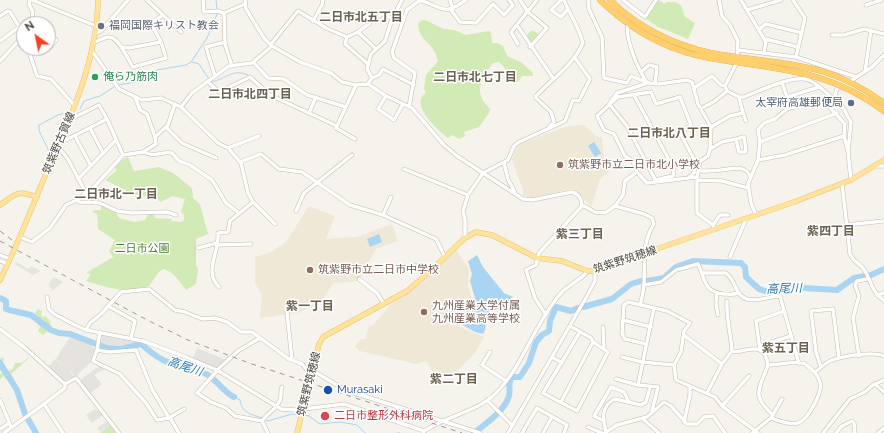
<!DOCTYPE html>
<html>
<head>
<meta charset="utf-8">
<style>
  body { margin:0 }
  #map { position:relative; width:884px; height:433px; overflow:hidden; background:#f6f3ec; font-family:Raleway,sans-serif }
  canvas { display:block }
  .north { position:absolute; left:16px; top:16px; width:40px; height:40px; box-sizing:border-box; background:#fff; border:1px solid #b7b4b0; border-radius:50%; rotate:327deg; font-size:11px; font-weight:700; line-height:16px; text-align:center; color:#4b4439 }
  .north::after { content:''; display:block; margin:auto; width:14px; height:18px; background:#fc3f1d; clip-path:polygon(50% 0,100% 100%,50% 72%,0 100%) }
</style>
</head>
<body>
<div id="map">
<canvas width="884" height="433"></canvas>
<div class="north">N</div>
</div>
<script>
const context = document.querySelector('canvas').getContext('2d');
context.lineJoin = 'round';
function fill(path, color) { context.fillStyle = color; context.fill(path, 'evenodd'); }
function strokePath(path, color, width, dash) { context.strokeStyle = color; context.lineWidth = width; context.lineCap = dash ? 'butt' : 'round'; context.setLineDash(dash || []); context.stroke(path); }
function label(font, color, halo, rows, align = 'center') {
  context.font = font + ' Raleway,"Noto Sans JP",sans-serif'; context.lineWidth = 3; context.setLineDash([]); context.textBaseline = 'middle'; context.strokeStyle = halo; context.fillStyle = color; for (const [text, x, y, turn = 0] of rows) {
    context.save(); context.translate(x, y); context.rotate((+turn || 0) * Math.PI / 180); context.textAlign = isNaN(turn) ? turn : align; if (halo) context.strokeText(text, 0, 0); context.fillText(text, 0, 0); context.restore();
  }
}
fill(new Path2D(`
  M71 335 92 345V347L96 348 91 362 75 377 71 372 73 369 62 361 60 362 56 359Z`), '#e6e2dd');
fill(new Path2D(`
  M584 125 595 135 602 138 605 170 609 172 600 179 591 207 576 190 571 189 531 198 523 196V190L512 160 515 151 520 144 565 127Z
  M309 206 335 216 326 239 357 237 392 224 398 241 376 249 358 281 333 283 323 300 298 313 260 318 262 296 255 282V257L271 252 286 242Z
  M456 250 469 269 468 286 472 299 471 303 458 322V326L484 337 475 353 457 371 438 379 426 361 416 364 360 351 357 349 355 346 361 339H365L369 326H372L393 302 425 281Z`), '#efe8d6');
fill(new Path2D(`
  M659 0 665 4 667 2H675L681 5 685 17 695 23 688 39 656 26V24L655 25 646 19Z
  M422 20H425L444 29 454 30 466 35 489 31 491 33 492 43H497L503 46 507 56 521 62 533 73V76H522L518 82 512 83 504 67 499 62 493 63C487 72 477 84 481 96 482 101 487 105 490 109L489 113 479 127 464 132 465 136 459 139 452 135 448 138C439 131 408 104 426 93L424 88 426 75 438 61C437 59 436 54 435 52 429 40 419 41 418 23Z
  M532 30 539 34 531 43 526 36Z
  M128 157 134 171 159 167 173 173 192 188 193 198 200 204 208 234 196 239V266L198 269 196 284 186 290C181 283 172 270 163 269L158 273 149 286C121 293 113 289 86 281L91 274 86 273 113 257 109 251 115 240 98 229 97 214 92 212 95 210H101V205L115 211 119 218 135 222 145 220 149 213 154 214 155 218 172 219 171 221 181 222 184 220V215L181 212 185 199 173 196 160 202 157 198 133 194 105 180 116 171 115 167 122 160Z
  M415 262 426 266 421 271 412 266Z
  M38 309 42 311 41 316 46 317 50 321 51 328 43 335 38 331 40 327 34 319 37 317 35 313Z
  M2 357 4 358 3 364 8 371 13 369 15 363H22L27 358H29L11 374 15 382 12 384 3 376 0 379V374L2 373 0 370V359Z
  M110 425 116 433H100Z`), '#d2eab5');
fill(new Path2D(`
  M16 262 29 269 31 266 41 271 33 275 15 264Z
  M54 277 63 282 52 291 51 288 48 287 50 286 48 284Z
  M101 333 138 341 127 346 107 345 100 343Z
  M197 348 226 360 215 368 193 358Z
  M55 359 60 363 62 361 73 369 70 372 74 377 63 381 48 367Z
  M99 366 107 368 94 375 102 384 91 393 80 380Z
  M95 409 97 411 100 410 103 415 92 423 86 415Z
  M107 421 110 425 100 432 97 428Z`), '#e5e3e0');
fill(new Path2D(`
  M594 142 601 153 595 157 588 146Z
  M379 234 382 242 370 247 367 239Z
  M477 255 483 267 504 293 513 297 500 308 488 312C484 319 488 327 483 334L475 332 459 323C462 314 470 308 475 298L470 281 472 274 468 261Z`), '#a9d4f2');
strokePath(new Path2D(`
  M216 0 217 9
  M192 62 199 64 209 79
  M211 82C227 79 232 68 248 75
  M118 85 136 82 157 70 186 65 191 62 207 38 218 12
  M80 109 84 101 100 96 114 87
  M50 155C48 145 37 133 39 125L58 115 69 112
  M234 397 240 400C242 413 250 414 262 418
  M303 415 309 416 320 424 340 422 357 425 365 433
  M264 419 268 421 292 414 300 415
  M397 433H400`), '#a9d4f2', 1);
strokePath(new Path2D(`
  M869 276 884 269
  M647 281 664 278 676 267 693 261 741 263 745 267 746 277 759 289 768 292 788 287 837 290 854 278 865 276
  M0 298 6 301V309L9 310 31 315 51 330 59 333 70 334 107 348 121 349 141 344C148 350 155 356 163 360 177 367 195 368 208 375 217 381 224 392 234 397
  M583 307 612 299 631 284 641 281
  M0 363 17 390 25 414 36 433
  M474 433C486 423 504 412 509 396 511 389 507 383 512 377H520L529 363 536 342 542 335 549 331 550 321 556 307 571 311 578 308`), '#a9d4f2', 6);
const minor = new Path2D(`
  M30 0 29 4 33 12 31 24
  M32 0 96 26
  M147 0 181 32
  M203 0 204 12 218 11 224 13 245 4
  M245 0 246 9 264 38 272 46 300 62 331 73 342 82 356 85 368 84 386 96 412 108 444 145 457 156 523 199 532 200 572 192C579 194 583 200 581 207L539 253 536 265 526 270 535 298 546 315
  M419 0C444 7 442 17 466 0
  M450 0 453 9
  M520 0 528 12
  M561 0 551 10 561 17 568 9
  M588 0 589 9 602 37 604 78 627 83 631 76 649 83 659 84 687 80 692 82 698 104 711 127 710 149 708 156 700 161 697 177V213L713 225 715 230
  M623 0 645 17 656 0
  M719 0 722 16 730 25 738 41 737 62 725 86 727 91
  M741 0 766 42 764 52
  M793 0 805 18 796 57
  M866 5 881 0
  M451 10 460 22 476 23 493 4 504 15 513 5 509 0
  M747 10 781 0
  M528 12 547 28 530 47
  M224 13 225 44 232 66
  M0 16 8 11 10 12 24 34
  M33 20 37 24
  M313 21 322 5 323 0
  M517 25 553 78
  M628 25C625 39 638 69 646 81
  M759 29 766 24 802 33
  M358 32 376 49
  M48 33 56 40 50 47
  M94 34 101 31 128 0
  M832 35H844L864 29 884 34
  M347 37 345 44 368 64
  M765 39 798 47
  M0 41 19 27
  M93 43C98 41 103 38 108 37 118 35 128 60 133 67L166 58 161 42 151 23 163 15
  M271 44 298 11 328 29 347 37 358 32 383 13 392 19
  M518 44 511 32 537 0
  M123 47 129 48 161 42
  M28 48 37 76 51 79 75 106
  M738 50 796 57 856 77
  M92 51 119 89 142 100 161 98 181 107 218 143 228 148 241 163 248 193 253 202 275 224
  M0 61 24 35
  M253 62 268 78 284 79 307 95 346 107
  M641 72 649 65 657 67 655 83
  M865 72 871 30
  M215 76 206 47 225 42
  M372 78 379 75 383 69 414 85
  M852 80 872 67 884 55
  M208 82 219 92 250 77 270 95 337 126
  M782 83 787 97 819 87
  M368 84 372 78 367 69 371 54 385 41 392 19 402 0
  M694 88 712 76 721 85 725 86
  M837 89 835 94 851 122 848 151 851 180
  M727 91 739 97H744C759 91 794 74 809 80 822 86 834 101 845 110
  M634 95 674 169 673 176 655 180
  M386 96 378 109 394 120 403 104
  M135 97 140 110 147 114 155 137
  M610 103 617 93 648 83
  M610 105 627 126 656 181
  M181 107 192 93 229 66 252 63 272 46
  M409 107 415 73 394 58 392 52 407 10 420 0
  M702 108 715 101 727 91
  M309 113 316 97
  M743 113 746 121
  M71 119 99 105 107 119 123 155
  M166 127 182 143 216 158
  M549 127 554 122 551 112 536 98V96C552 79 574 64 583 43 579 27 570 15 564 0
  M711 127 730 116 743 113 739 97
  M90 128 103 153
  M75 136 91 166
  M62 138 66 140 107 119
  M355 139 336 128 356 85
  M760 142 837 113
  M58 147 68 159 86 193
  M228 148 259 136
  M710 149 722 142 736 139 739 152H745L746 150 744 137 736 139
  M143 152C158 158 159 151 172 153L179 161 190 165 212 180 226 203 239 213
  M758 160 785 155 844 136
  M240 162 261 154 279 169 302 172 350 205 383 215 436 239 445 257
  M504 163 508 179 515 193
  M876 166H884
  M404 169 468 195
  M698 171C706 171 714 171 721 170 731 169 745 164 750 176
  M688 178 694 173 695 161 680 133 691 125 680 97 656 104 651 92 618 97 597 116 604 130 614 134 625 156 633 161 637 172 647 183 697 177
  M78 179 116 140
  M697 180 722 181 748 188
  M842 183 850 254C853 261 858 263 863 268 872 280 869 289 884 301
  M77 200 79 202 100 203 117 211 132 213 167 212 176 215
  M582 205 595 212 605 213 615 206 623 195 625 181 637 172
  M615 206 644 214 652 218 654 224C642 242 645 262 644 283 644 290 642 298 640 305
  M296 211 304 193 352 155
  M383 215 391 197
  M756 215 751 203 748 184 758 160 760 142 758 130 764 123 775 119 787 109 822 99 845 124 844 136 848 151
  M713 225 720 215H728
  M846 225 884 221
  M20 237 32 242 50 228 66 205 77 200 95 186 123 155 143 152 156 144 155 137 168 125 175 104
  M465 238V219L463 211 468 195 483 173 508 160 514 146 519 142 565 121 573 100 579 101 590 79 575 58
  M217 245 251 244
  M198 248 217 243
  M0 255 10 259
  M730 257 746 219
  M0 261 8 264
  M703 273H726C733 279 734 284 738 292 747 307 767 296 780 296L799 364
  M359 279 377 293 384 304
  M644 285 661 282 676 270 698 264C706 280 703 291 723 294 728 294 733 295 739 293
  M219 287C203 271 220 252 218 233L228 232 230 221 253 202
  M717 293 716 304 718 315
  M877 295 884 293
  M47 297 49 309 54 314 75 325 86 330 143 341 186 357 217 370 281 409 296 410 344 404 424 431
  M727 301C726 318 731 334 732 351
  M108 306 135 321 131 338
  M287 312 292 360
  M623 320 651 327
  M570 326 591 338 593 342 608 352 577 411 543 393 580 332
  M603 327 604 347
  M0 329 24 347 65 384
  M86 330 90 323 101 314 121 292 149 289 175 310 185 312 202 319 215 318 227 322 241 332H252L289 359 302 364 311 375
  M100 332 97 350 93 361 120 374 146 403 157 420 169 418 184 409
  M684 335 722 364 732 351C742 355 764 337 768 365 760 388 750 395 773 415
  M646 344 625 339 622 334 624 305 628 302 667 311 690 323 684 331 681 352 674 365 676 380 715 397 722 406 758 433
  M760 346 791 336
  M97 350 109 352 136 350 152 389 169 418
  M760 350 756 321 784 311
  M490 352 482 365 506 381
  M859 356 853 318 859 296 855 285 857 281 867 279
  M552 357 562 363
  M622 357 642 362 674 365
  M768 365C777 365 797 360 805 364 811 368 818 375 820 382 823 392 808 420 798 423 789 425 779 421 771 418
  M821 367 816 352 811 311 833 309 839 358
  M217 370 238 351 260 338
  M312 370 340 387 351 392 480 433
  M217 371 197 393 211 402 226 408 235 416 262 421 268 433
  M815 372C820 369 825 363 830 361 841 356 874 351 884 356
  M616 379 638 385 658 387 652 411
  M875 384 884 392
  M638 385 654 308
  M707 393 722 364
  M0 400 11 427
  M487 400 512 425
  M561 402 593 342
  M722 406 749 376
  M170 418 179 433
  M643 419 659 433
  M262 421C267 413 277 409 280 400 282 396 280 391 282 387
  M604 421 594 416 611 387 624 392 629 402
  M684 422 690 395V387
  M588 427 602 433
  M0 429 9 423
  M423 432C445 416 478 412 496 393 521 368 532 331 554 302 558 296 564 289 571 285 576 280 584 278 587 271
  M606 432C603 420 600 406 615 399L641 405 646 402 650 387
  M4 433 44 404
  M63 433 44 404 65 388V384L76 378 119 433
  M508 433 587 296 595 281V271
  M522 433 537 408 567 425 564 433
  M543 433 552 417
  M605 433 617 425 647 417 664 402 671 406 687 424H697L704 417 713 416 725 433
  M752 433 771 418 782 399
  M823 433 850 399 865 392 873 385 884 380
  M836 433 842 426 852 421 854 423 855 433
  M878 433 884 428`);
const major = new Path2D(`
  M0 205C17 193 16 190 37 197
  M0 280C18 244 32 207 47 171 71 116 97 61 98 0
  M297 433 319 344 323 337 407 291 425 276 465 238 476 232 492 235 537 258 562 261 587 271H592L794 202 851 180 884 160`);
const highway = new Path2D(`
  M600 0C624 23 651 41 682 51 701 58 722 60 742 63 798 71 837 76 884 111
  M610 0C637 27 674 45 711 53 748 60 786 61 822 71 844 78 865 89 884 103`);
strokePath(minor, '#c2bbae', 4.5);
strokePath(major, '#e6c16a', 5.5);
strokePath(highway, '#e0a43c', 6);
strokePath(minor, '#fff', 3.5);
strokePath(major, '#ffe39c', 4.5);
strokePath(highway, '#ffcf6e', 5.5);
strokePath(new Path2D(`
  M0 231 12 240
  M0 241 149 321 188 340 249 363 462 433`), '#9a9a9a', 1, [5, 5]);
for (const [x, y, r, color] of [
  [101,26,4,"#6b7280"],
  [95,77,4,"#2e9e5b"],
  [851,103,4,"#5c6f8a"],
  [560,165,4,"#8d6e63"],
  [310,270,4,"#8d6e63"],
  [424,312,4,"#8d6e63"],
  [328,390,5,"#1a4fb4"],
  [325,416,5,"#e0444e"]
]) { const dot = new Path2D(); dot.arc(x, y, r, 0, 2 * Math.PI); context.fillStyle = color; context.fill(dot); strokePath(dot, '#fff', 1.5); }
label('11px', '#5b616d', '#fff', [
  ["福岡国際キリスト教会",109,26]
], 'left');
label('11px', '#27864d', '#fff', [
  ["俺ら乃筋肉",103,77]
], 'left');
label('11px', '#4e5e75', '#fff', [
  ["太宰府高雄郵便局",843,103]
], 'right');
label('11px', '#4b4439', '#fff', [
  ["筑紫野古賀線",59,143,-67],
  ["筑紫野筑穂線",625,260,-18],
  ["筑紫野筑穂線",309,384,-76]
]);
label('11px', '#785e54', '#fff', [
  ["筑紫野市立二日市北小学校",568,165],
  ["筑紫野市立二日市中学校",318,270],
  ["九州産業大学付属",432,306],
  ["九州産業高等学校",432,319]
], 'left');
label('11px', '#4a7f2a', '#fff', [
  ["二日市公園",142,249]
]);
label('11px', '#164399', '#fff', [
  ["Murasaki",337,390]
], 'left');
label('11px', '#be3a42', '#fff', [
  ["二日市整形外科病院",334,416]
], 'left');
label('bold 12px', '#6e6250', '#fff', [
  ["二日市北五丁目",361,17],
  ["二日市北七丁目",475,77],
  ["二日市北四丁目",250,94],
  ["二日市北八丁目",669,133],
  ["二日市北一丁目",116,194],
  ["紫四丁目",831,231],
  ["紫三丁目",580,234],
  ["紫一丁目",310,306],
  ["紫五丁目",786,348],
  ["紫二丁目",454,379]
]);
label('italic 12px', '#2e7ab2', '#fff', [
  ["高尾川",784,289,-2],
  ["高尾川",185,367,19]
]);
</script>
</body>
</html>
